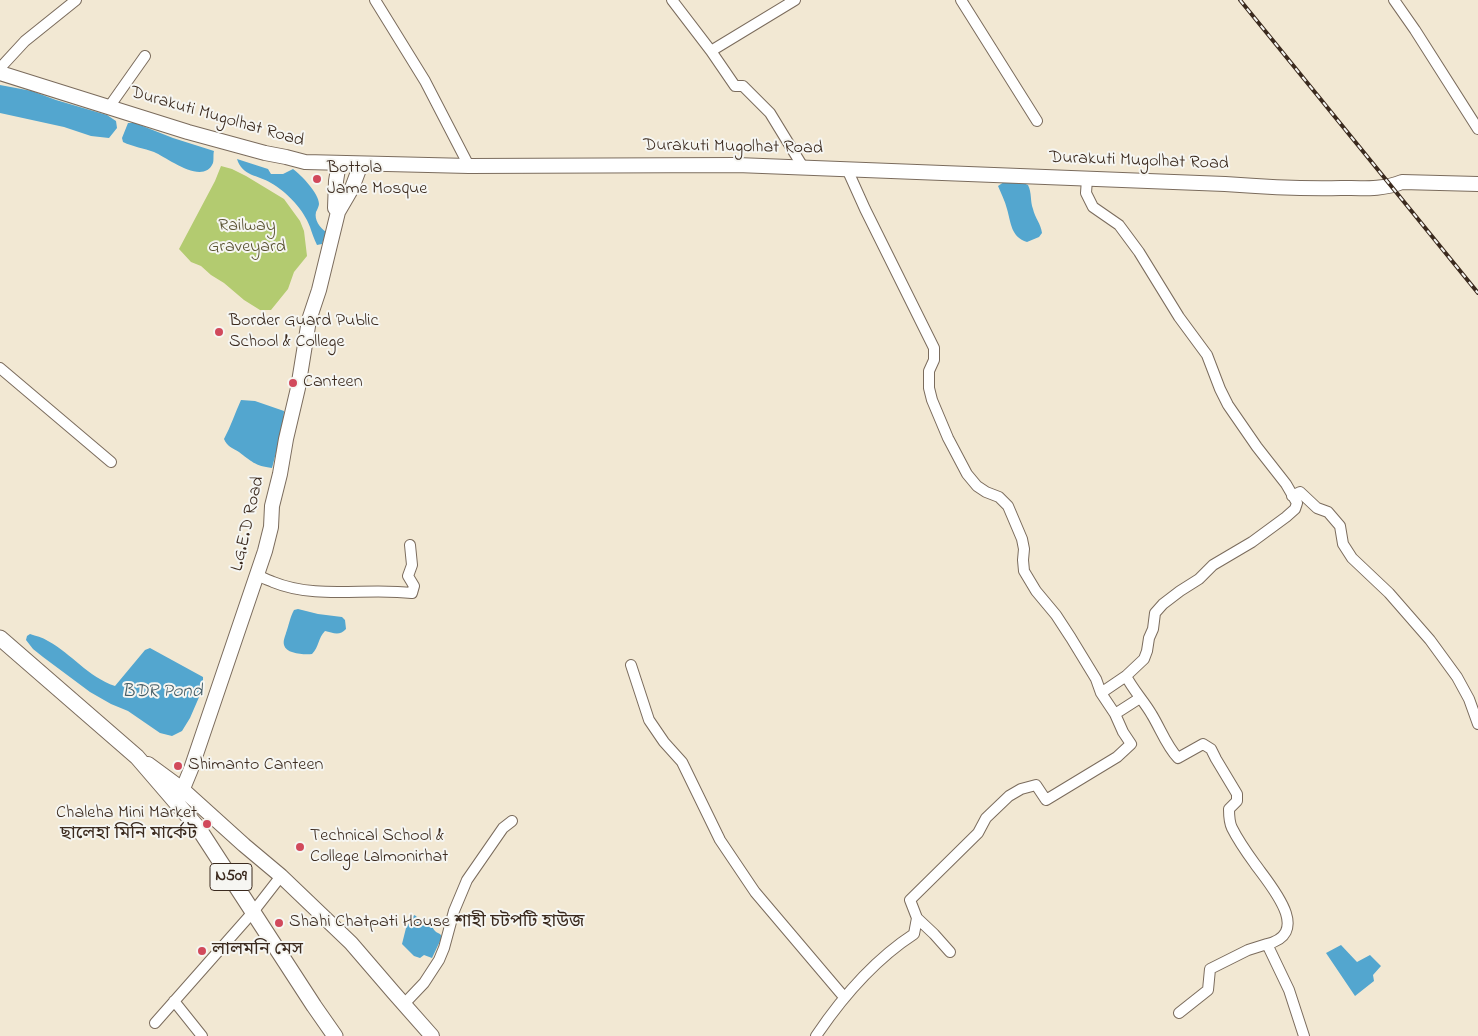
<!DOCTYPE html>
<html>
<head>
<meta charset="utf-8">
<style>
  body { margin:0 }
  canvas { display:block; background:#f2e8d3 }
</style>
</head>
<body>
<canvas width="1478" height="1036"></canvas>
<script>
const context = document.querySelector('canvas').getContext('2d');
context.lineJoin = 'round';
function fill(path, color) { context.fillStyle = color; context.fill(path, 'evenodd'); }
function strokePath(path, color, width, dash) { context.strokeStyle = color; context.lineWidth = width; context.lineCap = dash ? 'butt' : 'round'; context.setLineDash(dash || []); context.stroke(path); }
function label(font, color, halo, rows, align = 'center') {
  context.font = font + ' "Indie Flower","Noto Sans Bengali",sans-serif'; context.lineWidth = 4; context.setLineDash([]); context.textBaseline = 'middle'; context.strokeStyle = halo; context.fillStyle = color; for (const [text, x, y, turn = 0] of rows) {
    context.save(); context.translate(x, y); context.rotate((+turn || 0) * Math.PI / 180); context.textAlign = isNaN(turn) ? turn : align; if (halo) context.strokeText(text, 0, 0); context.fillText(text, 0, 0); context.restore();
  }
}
fill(new Path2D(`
  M221 166 232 169 246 176 284 199 300 221 304 231 307 256 294 272 288 289 271 310H260L244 300 224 283 211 275 201 266 191 262 179 249 215 181Z`), '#b3cb70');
fill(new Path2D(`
  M0 85 32 91 56 100 107 115 116 121 117 128 109 138 91 136 64 127 0 113Z
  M128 123H135L173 138 214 151C213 154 214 160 213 163 203 186 168 158 154 152 144 148 133 147 123 142L122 138Z
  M237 159 268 169 271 174H283L293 169C301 175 319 193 319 204 319 206 317 210 316 212 314 220 320 228 326 232L322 244 317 245C314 239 312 233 310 227 304 210 287 192 271 183 258 175 242 176 237 159Z
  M1004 182H1021L1028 185C1032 193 1030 201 1033 209 1035 218 1041 224 1042 233L1039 237 1027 242C1011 237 1011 223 1007 209 1005 201 1001 193 998 186Z
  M241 400 255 401 284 411 283 426 272 468C255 466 251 461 239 452 232 448 227 446 224 439 231 426 235 413 241 400Z
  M298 609 318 614 342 617 345 620 346 629C340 636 333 633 325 631 318 638 319 647 312 654 305 655 286 654 284 645 283 640 285 637 286 633 289 625 290 617 294 610Z
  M30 634C36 636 42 637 48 641 72 654 88 677 115 686L145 650 150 648 203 677V688L190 718 182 731 172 736 160 733 128 711 111 704 90 692 43 657 33 649 26 640 27 636Z
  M414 915 416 916 418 919H422L423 922C432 922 431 926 435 931 437 933 439 933 441 935V939L432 958 424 955 420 958 414 956 402 944 406 928Z
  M1341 945 1357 962 1370 955 1381 966 1373 975 1374 981 1355 996 1326 953Z`), '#53a6cf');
const minor = new Path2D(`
  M375 0 425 81 469 166
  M672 0 711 51 735 86H743L770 113 803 167
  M961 0 1037 121
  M1394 0 1415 30 1478 129
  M711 51 795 0
  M0 68 25 41 76 0
  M109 107 145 56
  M1087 179 1086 193 1093 207 1119 225 1139 252 1179 317 1207 355 1220 389 1228 405 1257 447 1286 484 1297 503 1295 509 1286 517 1252 542 1213 565 1199 579 1180 591 1163 604 1155 613 1153 629 1149 638 1147 651 1144 659 1126 676 1101 693
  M0 368 111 462
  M1292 496 1300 492 1317 508 1328 512 1340 526 1343 544 1352 558 1389 593 1430 640 1457 677 1469 699 1478 724
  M257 573C262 579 267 579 273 582 317 600 367 587 412 593L414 586 408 576 412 565 410 545
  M631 665 649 720 664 742 682 762 720 840 755 892 844 997
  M1126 676C1133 690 1144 701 1152 715 1160 728 1167 747 1178 758L1203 744 1211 749 1216 759 1237 794V801L1229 809C1229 816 1229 822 1232 828 1238 840 1247 853 1255 864 1270 885 1313 933 1267 944L1289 990 1304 1036
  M1115 714 1140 698
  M917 918 934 934 950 952
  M174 1001 202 1036
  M404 1004 424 983 439 960 444 948 454 911 467 880 503 828 512 821
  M1179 1013 1208 990 1210 969 1248 950 1267 944
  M155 1023 253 912 281 876
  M816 1036C843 996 874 960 914 934L917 918 910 900 978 833 986 818 1009 796 1021 789 1036 785 1046 800 1117 757 1131 744 1123 732 1115 714 1101 693 1096 679 1071 638 1056 615 1036 591 1024 571 1023 560 1024 549 1022 539 1008 506 999 497 986 492 977 486 967 474 948 438 932 400 929 388V371L934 360V348L865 209 847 169`);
const major = new Path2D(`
  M0 73 188 132 265 153 286 157 305 162 469 166 737 165 1225 184C1264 187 1302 189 1341 188 1361 188 1383 190 1402 182L1478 184
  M338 212 335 208 336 181 339 163
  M148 764 182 789 244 845 281 876 351 943 394 993 432 1036
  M177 803 191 769 265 551 271 527 272 506 280 474 286 439 298 388 309 320 319 290 338 212 352 188 361 164`);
const highway = new Path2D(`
  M0 638 137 757 199 829 314 1006 335 1036`);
strokePath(minor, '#7b6c5d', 12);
strokePath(major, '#7b6c5d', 16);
strokePath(highway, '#7b6c5d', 17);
strokePath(minor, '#fff', 10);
strokePath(major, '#fff', 14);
strokePath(highway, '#fff', 15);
const rail = new Path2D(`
  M1240 0 1478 293`);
strokePath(rail, '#3b2a1e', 4);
strokePath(rail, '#f6f6f2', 2, [5.5]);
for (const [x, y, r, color] of [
  [317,179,5,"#d1495b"],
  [219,332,5,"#d1495b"],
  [293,383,5,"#d1495b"],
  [178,766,5,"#d1495b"],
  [207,824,5,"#d1495b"],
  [300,847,5,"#d1495b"],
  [279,923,5,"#d1495b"],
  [202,951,5,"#d1495b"]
]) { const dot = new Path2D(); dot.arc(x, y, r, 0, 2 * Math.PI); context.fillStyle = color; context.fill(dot); strokePath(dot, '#f6f6f2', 2); }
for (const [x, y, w] of [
  [231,877,42]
]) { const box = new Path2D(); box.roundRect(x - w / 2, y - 13.5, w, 27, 4); context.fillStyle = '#f6f6f2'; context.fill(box); strokePath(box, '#3b2a1e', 1); }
label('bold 16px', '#3b2a1e', null, [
  ["N509",231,877]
]);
label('18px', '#3b2a1e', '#f6f6f2', [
  ["Durakuti Mugolhat Road",217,118,16],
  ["Durakuti Mugolhat Road",733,148,1],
  ["Durakuti Mugolhat Road",1139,162,2],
  ["L.G.E.D Road",249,524,-77]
]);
label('18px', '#3b2a1e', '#f6f6f2', [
  ["Bottola",327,169],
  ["Jame Mosque",327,190],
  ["Border Guard Public",229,322],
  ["School & College",229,343],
  ["Canteen",303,383],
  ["Shimanto Canteen",188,766],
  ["Chaleha Mini Market",197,814,"right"],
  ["ছালেহা মিনি মার্কেট",197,835,"right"],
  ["Technical School &",310,837],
  ["College Lalmonirhat",310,858],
  ["Shahi Chatpati House শাহী চটপটি হাউজ",289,923],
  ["লালমনি মেস",212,951]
], 'left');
label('18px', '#595232', '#f6f6f2', [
  ["Railway",247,227],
  ["Graveyard",247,248]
]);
label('italic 19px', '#455c65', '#f6f6f2', [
  ["BDR Pond",162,693]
]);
</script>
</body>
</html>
